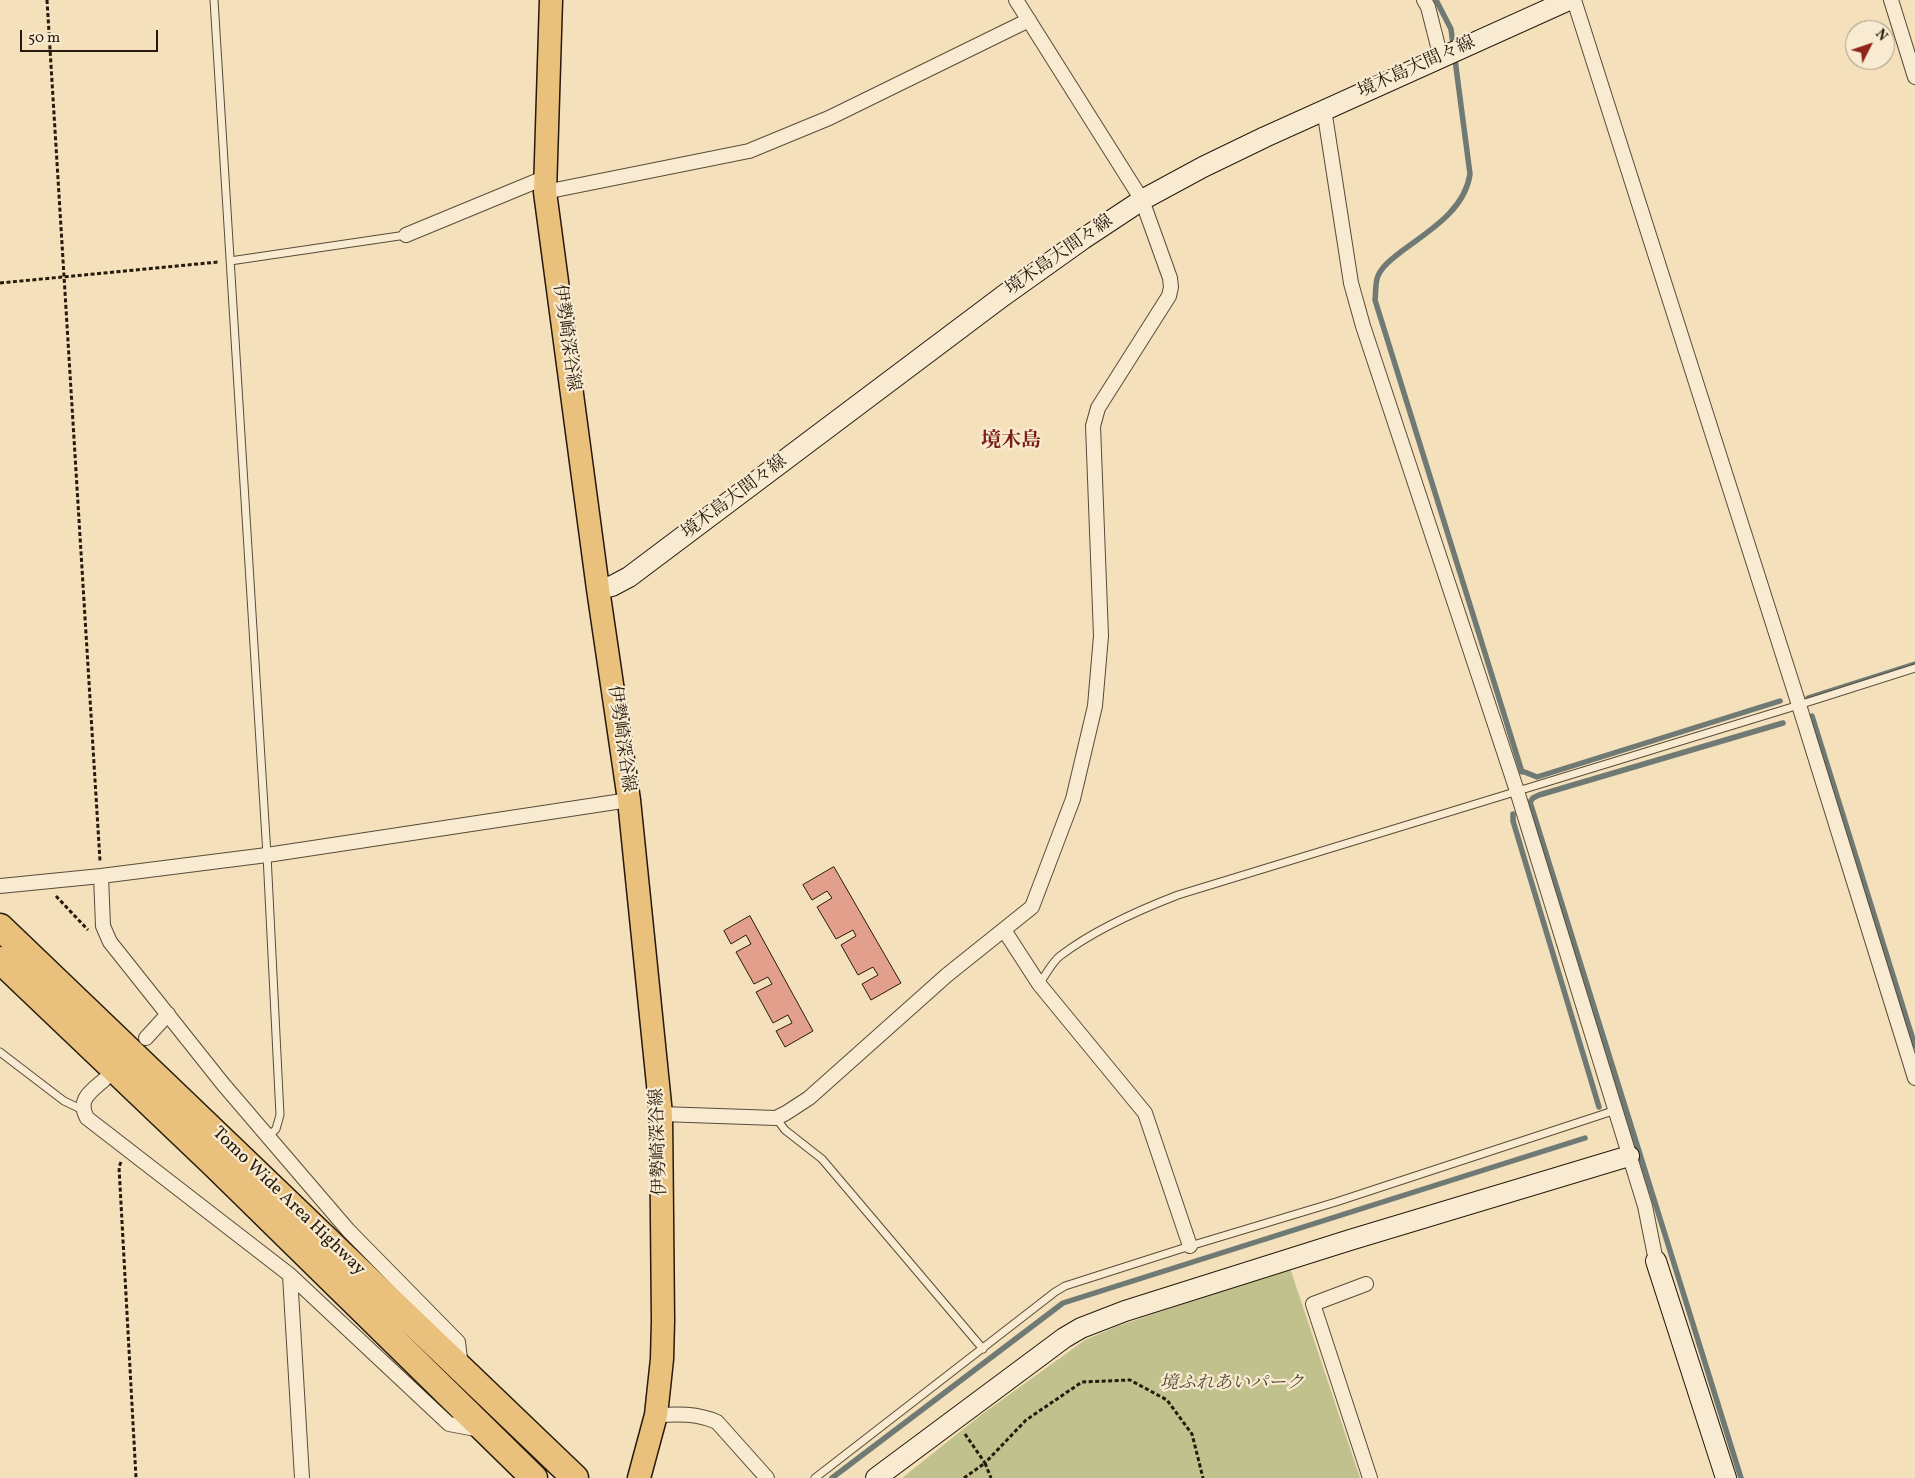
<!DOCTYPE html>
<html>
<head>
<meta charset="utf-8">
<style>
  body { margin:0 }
  #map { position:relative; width:1915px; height:1478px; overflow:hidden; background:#f4e0ba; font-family:Vollkorn,serif }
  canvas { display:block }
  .north { position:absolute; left:1845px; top:20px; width:50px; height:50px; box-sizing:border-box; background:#f8ebd2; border:1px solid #a49783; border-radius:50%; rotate:49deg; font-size:14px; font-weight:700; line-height:20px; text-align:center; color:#251a0c }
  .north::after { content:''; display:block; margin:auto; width:18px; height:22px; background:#8f2418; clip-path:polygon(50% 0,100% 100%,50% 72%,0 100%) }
  .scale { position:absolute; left:20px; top:30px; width:138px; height:22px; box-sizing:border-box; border:2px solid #251a0c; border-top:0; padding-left:6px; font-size:15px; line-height:18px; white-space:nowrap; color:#251a0c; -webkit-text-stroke:4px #f8ebd2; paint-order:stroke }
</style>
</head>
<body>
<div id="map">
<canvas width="1915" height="1478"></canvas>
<div class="north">N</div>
<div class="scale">50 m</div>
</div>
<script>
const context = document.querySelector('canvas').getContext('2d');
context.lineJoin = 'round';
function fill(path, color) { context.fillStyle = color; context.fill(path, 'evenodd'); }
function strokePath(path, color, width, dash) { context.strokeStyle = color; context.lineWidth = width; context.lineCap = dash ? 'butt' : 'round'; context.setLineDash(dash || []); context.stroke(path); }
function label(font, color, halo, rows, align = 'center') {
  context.font = font + ' Vollkorn,"Noto Serif JP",serif'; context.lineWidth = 4.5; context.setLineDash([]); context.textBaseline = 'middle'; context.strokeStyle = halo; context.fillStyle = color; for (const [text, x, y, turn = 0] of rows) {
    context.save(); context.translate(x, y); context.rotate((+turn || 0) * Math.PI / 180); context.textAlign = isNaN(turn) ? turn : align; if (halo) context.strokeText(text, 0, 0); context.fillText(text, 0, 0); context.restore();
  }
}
fill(new Path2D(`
  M1290 1268 1360 1478H902L981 1415 1085 1340 1118 1326Z`), '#c0c18c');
strokePath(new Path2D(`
  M1436 0 1451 29 1470 174C1465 210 1429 231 1402 251 1393 258 1382 266 1378 276 1375 282 1376 293 1375 300L1522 772
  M1808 698 1915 664
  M1812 716 1915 1046
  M1522 771 1537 777 1780 701
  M1513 814V821L1599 1107
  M832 1478 1063 1303 1585 1138
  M1741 1478 1530 802 1533 798 1539 795 1783 723`), '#707a75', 5.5);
const building = new Path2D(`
  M834 867 901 983 871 1000 862 984 878 975 873 967 858 975 841 945 856 936 853 930 836 939 817 907 832 898 827 891 812 900 803 885Z
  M750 916 813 1031 785 1047 776 1031 792 1023 788 1015 773 1023 756 992 772 984 768 977 754 984 736 952 751 944 746 935 731 944 724 931Z`);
fill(building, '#e29f8c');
strokePath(building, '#251a0c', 1);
const lane = new Path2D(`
  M214 0 267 855 280 1115 276 1129 268 1137
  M230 261 406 235
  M1039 984C1046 975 1052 962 1060 956 1094 930 1139 910 1178 895L1799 705 1915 668
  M0 1052 64 1101 83 1110
  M776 1118 785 1130 822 1159 983 1349
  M815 1478 1055 1292 1065 1286 1190 1246 1336 1202 1616 1110`);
const street = new Path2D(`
  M1424 0 1428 7 1441 58
  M1574 0 1799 705 1915 1078
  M1891 0 1915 77
  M1324 109 1351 283 1363 326 1517 791 1645 1206 1656 1261
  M545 192 749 151 829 118 1029 20
  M406 235 544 178
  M101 876 103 926 110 942 223 1084 348 1230 458 1342 461 1367
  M0 886 101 876 267 855 629 800
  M1004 930 1039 984 1145 1113 1190 1246
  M146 1038 168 1014
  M104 1080C90 1092 77 1100 87 1118L290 1275 449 1424 481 1430
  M661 1114 776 1118 786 1113 809 1098 947 975 1032 907 1073 799 1095 706 1101 636 1093 426 1098 408 1169 296 1171 287 1170 278 1142 200 1016 0
  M290 1275 302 1478
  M1366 1284 1313 1304 1370 1478
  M656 1415C677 1414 697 1413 717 1422L767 1478`);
const secondary = new Path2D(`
  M598 589 612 586 629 577 1003 296 1083 239 1142 200 1203 167 1265 137 1569 0
  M1656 1261 1726 1478
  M876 1478 1064 1338 1081 1328 1125 1311 1350 1240 1629 1156`);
const primary = new Path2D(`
  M551 0 545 192 598 589 629 800 661 1114 663 1321 662 1359 656 1415 639 1478`);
const highway = new Path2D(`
  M0 927 575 1478
  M0 960 215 1165 534 1478`);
strokePath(lane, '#594c38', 9);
strokePath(street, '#594c38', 16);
strokePath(secondary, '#251a0c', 22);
strokePath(primary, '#251a0c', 25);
strokePath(highway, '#251a0c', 29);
strokePath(new Path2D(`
  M47 0 100 861
  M0 283 218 262
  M56 896 88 930
  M121 1162 119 1167 136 1478
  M965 1434 985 1463 1026 1420 1082 1382 1130 1380 1167 1400 1192 1434 1203 1478
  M964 1478 985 1463 991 1478`), '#251a0c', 3, [4, 2.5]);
strokePath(lane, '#f8ebd2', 7);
strokePath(street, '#f8ebd2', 14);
strokePath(secondary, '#f8ebd2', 20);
strokePath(primary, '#eac07d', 22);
strokePath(highway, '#eac07d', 26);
label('18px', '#251a0c', '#f8ebd2', [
  ["境木島大間々線",1417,68,-24],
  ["境木島大間々線",1060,256,-35],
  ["伊勢崎深谷線",565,338,82],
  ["境木島大間々線",735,498,-37],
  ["伊勢崎深谷線",620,739,82],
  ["伊勢崎深谷線",660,1142,-92],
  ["Tomo Wide Area Highway",288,1202,44]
]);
label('italic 18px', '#544c32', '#f8ebd2', [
  ["境ふれあいパーク",1232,1385]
]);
label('bold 20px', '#7a1f14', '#f8ebd2', [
  ["境木島",1011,442]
]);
</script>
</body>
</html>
